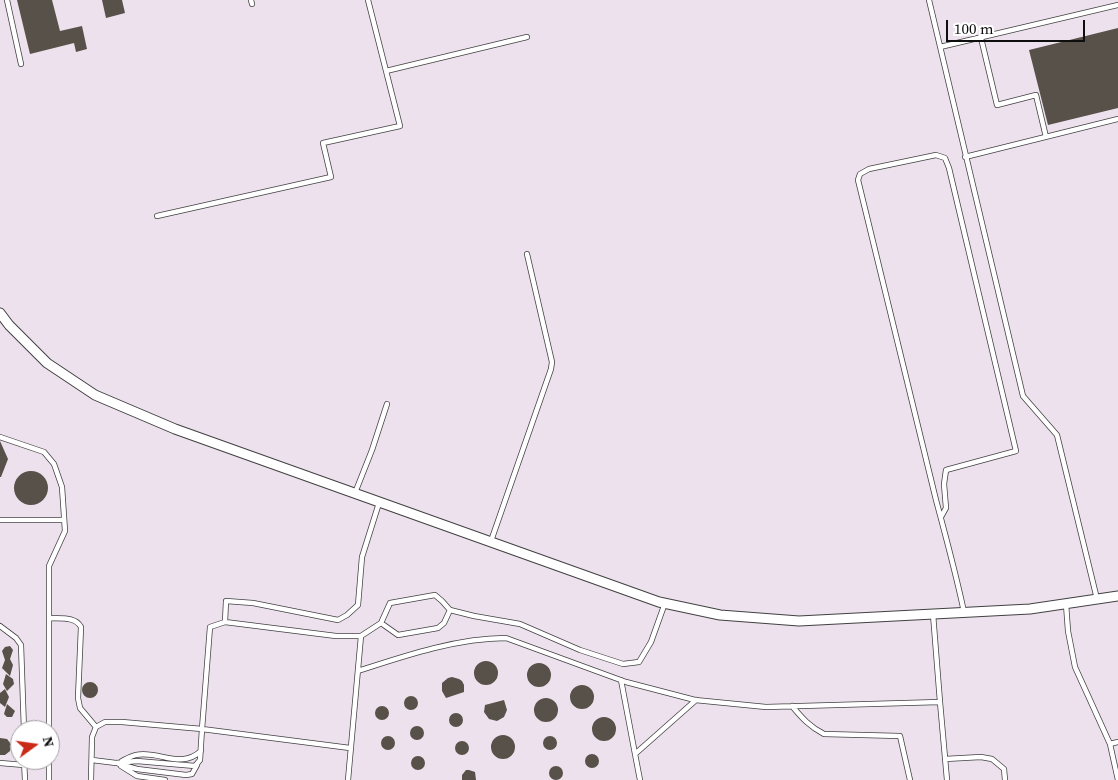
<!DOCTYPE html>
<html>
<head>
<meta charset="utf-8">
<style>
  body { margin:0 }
  #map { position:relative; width:1118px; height:780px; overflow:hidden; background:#fffeee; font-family:"Source Serif 4",serif }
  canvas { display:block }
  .north { position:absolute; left:10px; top:720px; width:50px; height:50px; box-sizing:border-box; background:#fff; border:1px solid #9f9f9f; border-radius:50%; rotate:76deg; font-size:14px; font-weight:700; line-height:20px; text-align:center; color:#0e0e0e }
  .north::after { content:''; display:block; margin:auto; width:18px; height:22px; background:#ca2b19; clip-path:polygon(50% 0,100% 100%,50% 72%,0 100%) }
  .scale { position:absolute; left:946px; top:20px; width:139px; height:22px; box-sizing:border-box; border:2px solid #0e0e0e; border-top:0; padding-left:6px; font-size:15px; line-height:18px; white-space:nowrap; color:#0e0e0e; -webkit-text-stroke:4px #fff; paint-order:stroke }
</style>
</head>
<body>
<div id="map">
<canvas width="1118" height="780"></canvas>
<div class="north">N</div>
<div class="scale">100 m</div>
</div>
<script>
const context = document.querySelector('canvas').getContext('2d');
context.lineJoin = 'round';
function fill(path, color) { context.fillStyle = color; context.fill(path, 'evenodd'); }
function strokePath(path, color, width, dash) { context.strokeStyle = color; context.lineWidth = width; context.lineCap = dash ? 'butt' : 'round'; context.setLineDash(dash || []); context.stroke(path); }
fill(new Path2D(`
  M0 0H1118V780H0ZM20 730H50V760H20Z`), '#ede1ed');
fill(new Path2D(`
  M17 0H52L60 31 82 26 87 49 76 52 74 43 30 54Z
  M102 0H122L125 13 106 18Z
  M1118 28V108L1048 125 1029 50Z
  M0 441 8 459 1 477H0Z
  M14 488a17 17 0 1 1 34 0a17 17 0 1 1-34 0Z
  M10 646 13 650 10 659 13 665 10 676 2 668 5 660 2 651 5 647Z
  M474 673a12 12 0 1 1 24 0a12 12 0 1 1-24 0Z
  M527 675a12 12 0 1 1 24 0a12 12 0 1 1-24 0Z
  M6 674 13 679 14 684 7 691 3 684Z
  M452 677 459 679 462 681 464 685V692L446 698 442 691V683L448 678Z
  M82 690a8 8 0 1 1 16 0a8 8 0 1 1-16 0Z
  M570 697a12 12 0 1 1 24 0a12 12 0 1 1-24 0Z
  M5 689 9 697 5 707 0 703V693Z
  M404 703a7 7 0 1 1 14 0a7 7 0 1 1-14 0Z
  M534 710a12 12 0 1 1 24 0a12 12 0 1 1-24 0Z
  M504 700 507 710 504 717 497 721 489 719 484 712 485 705Z
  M7 704 15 711 12 717H7L4 714Z
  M375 713a7 7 0 1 1 14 0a7 7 0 1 1-14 0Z
  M449 720a7 7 0 1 1 14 0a7 7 0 1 1-14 0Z
  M592 729a12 12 0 1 1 24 0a12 12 0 1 1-24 0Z
  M410 733a7 7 0 1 1 14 0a7 7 0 1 1-14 0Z
  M491 747a12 12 0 1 1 24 0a12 12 0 1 1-24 0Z
  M381 743a7 7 0 1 1 14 0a7 7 0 1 1-14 0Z
  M543 743a7 7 0 1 1 14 0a7 7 0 1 1-14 0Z
  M0 738 7 739 11 744 10 751 5 755H0Z
  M455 748a7 7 0 1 1 14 0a7 7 0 1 1-14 0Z
  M585 761a7 7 0 1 1 14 0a7 7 0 1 1-14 0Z
  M411 763a7 7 0 1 1 14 0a7 7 0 1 1-14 0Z
  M549 773a7 7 0 1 1 14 0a7 7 0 1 1-14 0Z
  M466 770H469L475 772 476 780H462V775Z`), '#575149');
const lane = new Path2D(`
  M7 0 21 64
  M251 0 252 4
  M929 0 1023 396 1057 435 1097 599
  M981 38 997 105 1036 95 1046 137
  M940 47 1118 5
  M386 71 527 37
  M965 157 1118 119
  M157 216 331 177 323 143 400 126 368 0
  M0 437 44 452 54 464 62 487 65 531 49 566V730
  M355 493 372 450 387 404
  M941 517 946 508 944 484 946 470 1016 451 949 168 945 158 936 155 869 169 860 174 858 180 936 500C946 537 956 574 964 612
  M0 520H64
  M491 541 551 369 552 362 527 254
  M1066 604 1068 631 1075 667 1110 744 1118 742
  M49 618C60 619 75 616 81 627L78 698 80 708 96 727
  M225 622 226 601 253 603 338 620 347 615 358 605 362 557 379 503
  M381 623 398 635 438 628 444 623 450 610
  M0 626 16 638 21 645 24 730
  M361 636 381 623 390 603 435 595 442 601 450 610 474 616 520 624 580 650 623 664 639 662 651 642 665 603
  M358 671C404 656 457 638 506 638L626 682 695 700 766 707 940 702 933 614
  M621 680 635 754 696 700
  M940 702 947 780
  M792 706C802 718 810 727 824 734L900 736 910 780
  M1110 744 1118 780
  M635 754 640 780
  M945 759 981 757 992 759 1004 769 1005 780
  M24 760 25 780
  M49 760V780
  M92 760 116 763 137 761 195 766 200 760 202 729 350 748
  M122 761C126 759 131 756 136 755 159 750 180 770 201 751
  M0 763 24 765
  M119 764 137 769 186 775 192 774 197 765
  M121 766 137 776 165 780
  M91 780 92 737 96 727 105 722H122L202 729 210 627 225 622 336 636H361L348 780`);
const street = new Path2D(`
  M0 313 9 325 47 363 95 395 175 429 659 602 720 615 799 621 1030 609 1118 596`);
strokePath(lane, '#414141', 6);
strokePath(street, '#414141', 11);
strokePath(lane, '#fff', 4.5);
strokePath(street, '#fff', 9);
</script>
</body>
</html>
